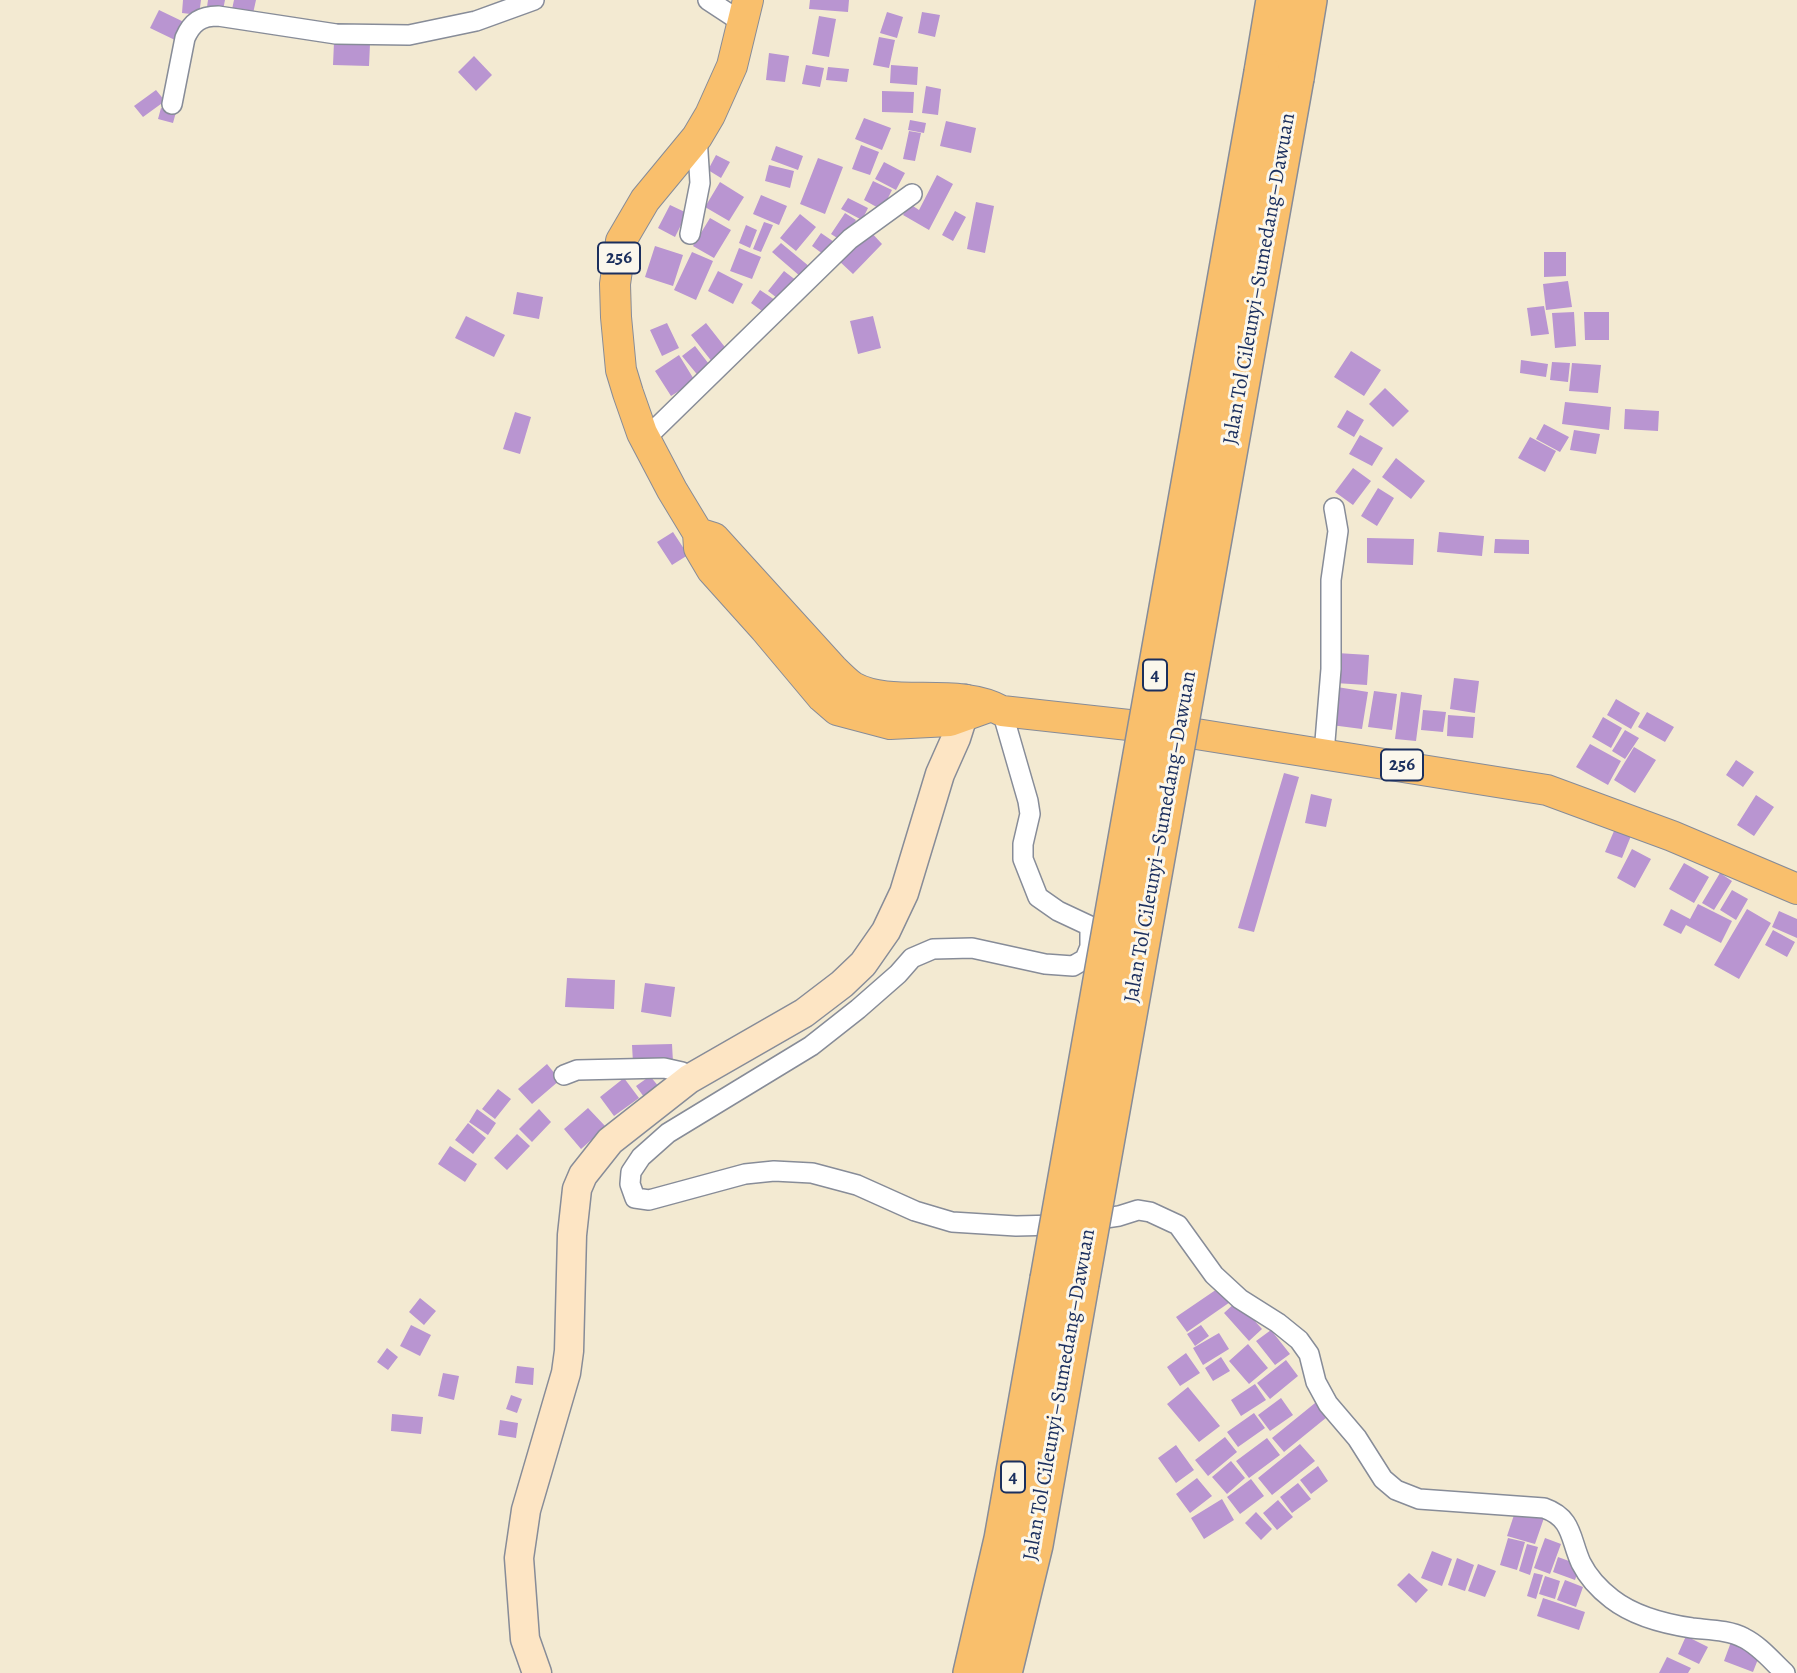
<!DOCTYPE html>
<html>
<head>
<meta charset="utf-8">
<style>
  body { margin:0 }
  canvas { display:block; background:#f3ead2 }
</style>
</head>
<body>
<canvas width="1797" height="1673"></canvas>
<script>
const context = document.querySelector('canvas').getContext('2d');
context.lineJoin = 'round';
function fill(path, color) { context.fillStyle = color; context.fill(path, 'evenodd'); }
function strokePath(path, color, width, dash) { context.strokeStyle = color; context.lineWidth = width; context.lineCap = dash ? 'butt' : 'round'; context.setLineDash(dash || []); context.stroke(path); }
function label(font, color, halo, rows, align = 'center') {
  context.font = font + ' Alegreya,serif'; context.lineWidth = 6; context.setLineDash([]); context.textBaseline = 'middle'; context.strokeStyle = halo; context.fillStyle = color; for (const [text, x, y, turn = 0] of rows) {
    context.save(); context.translate(x, y); context.rotate((+turn || 0) * Math.PI / 180); context.textAlign = isNaN(turn) ? turn : align; if (halo) context.strokeText(text, 0, 0); context.fillText(text, 0, 0); context.restore();
  }
}
fill(new Path2D(`
  M183 0H201L199 15 182 13Z
  M208 0H225L223 10 207 7Z
  M234 0H256L252 18 231 14Z
  M810 0H849L848 12 809 9Z
  M159 10 186 23 177 41 150 28Z
  M887 12 903 17 897 38 880 33Z
  M922 12 940 15 935 37 918 33Z
  M819 16 836 19 829 57 812 54Z
  M879 37 895 40 889 68 873 65Z
  M334 42 370 44 369 66 333 65Z
  M769 53 789 56 785 82 766 80Z
  M474 56 492 75 476 91 458 72Z
  M806 65 824 68 820 87 802 84Z
  M891 65 918 67 917 85 890 83Z
  M828 67 849 69 847 82 826 80Z
  M926 86 941 89 938 115 922 113Z
  M156 90 165 101 143 117 134 106Z
  M882 91 914 92 913 113 882 112Z
  M161 108 176 112 173 123 158 119Z
  M864 118 891 128 882 150 855 139Z
  M910 120 926 123 924 133 908 130Z
  M946 121 976 128 971 153 940 146Z
  M909 131 921 133 915 161 903 159Z
  M861 145 879 152 870 175 852 169Z
  M776 146 803 156 798 170 771 160Z
  M716 155 730 162 721 178 708 170Z
  M818 158 843 167 825 214 800 204Z
  M884 162 905 173 896 190 875 179Z
  M769 165 794 171 790 188 765 181Z
  M937 175 953 184 929 230 903 215 910 204 919 210Z
  M873 181 892 190 882 210 864 200Z
  M720 182 744 197 729 221 705 207Z
  M761 195 787 206 779 225 753 214Z
  M848 198 868 208 862 220 841 209Z
  M976 202 994 206 985 253 967 249Z
  M670 205 687 213 675 237 658 228Z
  M955 211 966 217 953 241 942 235Z
  M845 213 856 220 842 241 831 234Z
  M800 214 816 227 796 251 780 238Z
  M710 218 731 230 714 258 693 246Z
  M764 222 773 225 761 252 753 249Z
  M746 225 757 230 750 248 739 243Z
  M869 230 882 244 853 274 838 260Z
  M821 233 837 244 827 257 812 246Z
  M781 243 810 267 801 277 772 252Z
  M655 246 683 255 673 286 645 277Z
  M739 248 761 257 752 279 730 271Z
  M692 252 713 261 696 300 674 290Z
  M1544 252H1566V276L1544 277Z
  M718 271 743 284 733 304 708 291Z
  M784 271 797 281 781 301 768 291Z
  M1568 281 1572 307 1546 310 1543 284Z
  M760 290 778 302 769 316 751 303Z
  M517 292 543 297 539 319 513 314Z
  M1544 306 1549 334 1531 336 1527 308Z
  M1574 312 1576 346 1555 348 1552 313Z
  M1584 312H1609V340H1585Z
  M466 316 505 335 494 357 455 338Z
  M873 316 881 348 858 354 850 321Z
  M667 323 679 348 662 356 650 330Z
  M706 323 728 351 713 363 691 335Z
  M695 346 712 368 700 378 682 356Z
  M1351 351 1381 370 1364 396 1334 377Z
  M679 355 695 381 671 396 655 371Z
  M1521 360 1548 364 1546 377 1520 373Z
  M1552 362 1570 363 1568 382 1550 380Z
  M1572 363 1601 365 1598 393 1569 391Z
  M1385 388 1409 411 1393 427 1369 404Z
  M1565 402 1611 407 1609 430 1562 424Z
  M1625 409 1659 411 1658 431 1624 429Z
  M1347 410 1364 420 1354 437 1337 427Z
  M515 412 531 417 520 454 503 449Z
  M1544 424 1569 437 1560 452 1536 439Z
  M1574 430 1600 434 1596 454 1570 450Z
  M1360 435 1383 448 1372 466 1349 454Z
  M1530 437 1556 451 1545 472 1518 458Z
  M1396 458 1425 481 1411 499 1382 477Z
  M1353 468 1371 481 1353 505 1335 492Z
  M1378 488 1394 498 1377 526 1361 516Z
  M673 532 688 555 672 565 657 542Z
  M1439 532 1484 536 1482 556 1437 552Z
  M1367 538 1414 539 1413 565 1367 563Z
  M1495 539 1529 540V554L1494 553Z
  M1337 653 1369 655 1367 685 1335 683Z
  M1454 678 1479 681 1475 713 1450 709Z
  M1337 687 1368 692 1362 729 1331 725Z
  M1374 691 1397 694 1392 730 1368 727Z
  M1401 692 1422 695 1416 741 1395 739Z
  M1616 699 1640 713 1631 729 1607 715Z
  M1423 710 1446 712 1443 732 1421 730Z
  M1647 712 1674 727 1665 742 1638 727Z
  M1448 715 1475 717 1473 738 1447 736Z
  M1603 717 1622 728 1611 748 1592 737Z
  M1625 730 1639 738 1625 759 1612 751Z
  M1590 744 1621 761 1608 785 1576 767Z
  M1634 747 1656 760 1635 793 1614 780Z
  M1736 760 1754 772 1743 787 1726 775Z
  M1284 773 1299 777 1254 932 1238 928Z
  M1311 794 1332 799 1326 827 1305 823Z
  M1756 795 1774 807 1754 836 1737 825Z
  M1617 824 1633 831 1622 858 1605 852Z
  M1632 849 1651 859 1635 888 1617 878Z
  M1684 863 1709 877 1694 903 1669 889Z
  M1720 873 1732 881 1714 910 1702 903Z
  M1732 890 1748 899 1736 920 1720 910Z
  M1698 904 1732 921 1721 943 1686 925 1681 934 1663 925 1671 909 1690 919Z
  M1747 909 1771 923 1739 979 1714 965Z
  M1779 911 1797 919V938L1772 927Z
  M1773 930 1795 942 1787 957 1765 945Z
  M567 978 615 980 614 1009 565 1007Z
  M645 983 675 987 671 1017 641 1012Z
  M672 1044 673 1062 633 1063 632 1045Z
  M547 1064 560 1080 532 1104 518 1089Z
  M650 1076 659 1087 644 1097 636 1086Z
  M624 1078 639 1098 614 1116 600 1097Z
  M498 1089 511 1099 495 1119 482 1109Z
  M588 1108 606 1127 581 1149 564 1129Z
  M477 1109 496 1123 488 1135 469 1122Z
  M539 1109 551 1122 532 1142 519 1129Z
  M468 1123 486 1138 473 1154 455 1140Z
  M517 1134 530 1146 507 1170 494 1158Z
  M450 1146 477 1164 465 1182 438 1164Z
  M1223 1285 1233 1300 1187 1332 1176 1317Z
  M420 1298 436 1311 424 1325 409 1312Z
  M1237 1301 1262 1329 1249 1341 1224 1313Z
  M411 1325 431 1335 420 1356 400 1346Z
  M1201 1325 1209 1336 1195 1346 1187 1334Z
  M1271 1330 1290 1354 1275 1365 1256 1341Z
  M1219 1333 1229 1349 1203 1365 1193 1348Z
  M1248 1344 1268 1368 1249 1384 1229 1361Z
  M387 1348 398 1357 388 1370 377 1362Z
  M1186 1353 1200 1373 1180 1386 1167 1367Z
  M1221 1357 1230 1371 1213 1381 1205 1368Z
  M1286 1360 1298 1376 1270 1399 1257 1383Z
  M517 1366 534 1368 533 1385 515 1383Z
  M443 1373 459 1376 454 1400 438 1396Z
  M1255 1384 1266 1400 1241 1416 1231 1400Z
  M1188 1387 1220 1426 1199 1442 1167 1404Z
  M511 1395 522 1399 517 1413 506 1409Z
  M1281 1398 1293 1415 1270 1431 1258 1415Z
  M1320 1399 1332 1413 1284 1452 1272 1438Z
  M1254 1413 1265 1428 1238 1447 1227 1432Z
  M392 1414 423 1417 421 1434 391 1431Z
  M500 1420 518 1423 516 1438 498 1435Z
  M1225 1437 1237 1452 1208 1476 1195 1460Z
  M1267 1438 1280 1455 1249 1478 1236 1461Z
  M1300 1444 1315 1461 1272 1495 1258 1478Z
  M1176 1445 1194 1470 1176 1483 1158 1458Z
  M1231 1461 1245 1478 1227 1494 1212 1477Z
  M1318 1466 1328 1481 1311 1494 1300 1480Z
  M1197 1478 1212 1496 1190 1513 1176 1494Z
  M1251 1479 1264 1496 1240 1514 1227 1497Z
  M1298 1483 1311 1499 1292 1513 1280 1497Z
  M1222 1499 1234 1520 1204 1539 1191 1518Z
  M1278 1500 1293 1517 1277 1530 1263 1513Z
  M1516 1509 1544 1518 1535 1544 1507 1536Z
  M1256 1512 1272 1529 1261 1540 1245 1523Z
  M1508 1538 1525 1542 1517 1570 1500 1565Z
  M1545 1538 1561 1544 1550 1574 1534 1568Z
  M1527 1544 1538 1547 1530 1575 1519 1571Z
  M1432 1551 1452 1559 1442 1586 1421 1578Z
  M1558 1557 1580 1565 1575 1580 1553 1572Z
  M1457 1558 1474 1565 1465 1591 1448 1585Z
  M1478 1564 1496 1571 1485 1597 1468 1591Z
  M1409 1573 1428 1590 1416 1603 1397 1585Z
  M1534 1573 1543 1575 1536 1599 1527 1596Z
  M1545 1576 1560 1581 1555 1599 1539 1594Z
  M1565 1580 1583 1587 1576 1607 1557 1600Z
  M1543 1598 1585 1612 1579 1630 1537 1616Z
  M1686 1636 1708 1647 1699 1664 1678 1654Z
  M1731 1642 1760 1654 1753 1672 1724 1661Z
  M1667 1657 1691 1668 1688 1673H1659Z`), '#b995d1');
const street = new Path2D(`
  M708 0 743 23
  M172 104 185 38C192 22 201 16 218 16L336 34 409 35 476 21 534 0
  M690 234 700 183 697 137
  M645 439 850 239 912 194
  M1002 711 1028 801 1030 814 1023 844V859L1038 897 1058 911 1090 926V947L1085 959 1073 966 1045 964 972 948 933 949 912 958 898 974 858 1009 811 1046 668 1133 641 1157 631 1172 630 1184 635 1198 649 1200 745 1174 774 1171 812 1173 857 1185 915 1211 952 1222 1016 1226 1058 1225 1119 1216 1138 1210 1150 1212 1178 1225 1214 1275 1240 1299 1278 1323 1299 1340 1309 1354 1316 1382 1328 1404 1357 1438 1383 1479 1396 1490 1419 1499 1544 1508C1573 1518 1570 1539 1581 1563 1588 1577 1599 1589 1612 1599 1634 1616 1665 1624 1692 1628 1709 1630 1729 1630 1744 1638 1760 1646 1772 1661 1785 1673
  M1324 753 1331 669V580L1338 531 1334 508
  M564 1075 577 1070 664 1068 682 1072 689 1079`);
const secondary = new Path2D(`
  M537 1673 525 1639 519 1558 526 1510 566 1373 569 1351 572 1235 577 1189 583 1175 610 1141 689 1079 804 1013 842 984 863 964 886 931 904 893 940 774 956 738 963 716 965 699`);
const primary = new Path2D(`
  M748 0 732 66 710 115 697 137 645 200 621 241 615 284 616 317 621 370 628 393 642 433 672 490 698 533 699 548 712 570 765 629 822 697 837 710 890 724 950 721 989 707
  M698 533 714 538 833 669C839 675 846 682 853 687 893 709 957 686 1002 711L1165 729 1547 790 1672 836 1797 889`);
const highway = new Path2D(`
  M1262 72 1274 0
  M1296 78 1309 0
  M971 1673 1002 1539 1048 1279
  M1004 1673 1035 1545 1081 1284`);
strokePath(street, '#878c98', 22);
strokePath(secondary, '#878c98', 31);
strokePath(primary, '#878c98', 32);
strokePath(highway, '#878c98', 38);
strokePath(street, '#fff', 19);
strokePath(secondary, '#fde5c4', 28);
strokePath(primary, '#f9bf6c', 30);
strokePath(highway, '#f9bf6c', 35);
const highwayBridge = new Path2D(`
  M1048 1279 1262 72
  M1081 1284 1296 78`);
strokePath(highwayBridge, '#878c98', 38, []);
strokePath(highwayBridge, '#f9bf6c', 35);
for (const [x, y, w] of [
  [619,258,42],
  [1155,675,24],
  [1402,765,42],
  [1013,1477,24]
]) { const box = new Path2D(); box.roundRect(x - w / 2, y - 15.5, w, 31, 5); context.fillStyle = '#fbf7ec'; context.fill(box); strokePath(box, '#1b2f5e', 2); }
label('bold 19px', '#1b2f5e', null, [
  ["256",619,258],
  ["4",1155,675],
  ["256",1402,765],
  ["4",1013,1477]
]);
label('21px', '#1b2f5e', '#fbf7ec', [
  ["Jalan Tol Cileunyi–Sumedang–Dawuan",1260,279,-80],
  ["Jalan Tol Cileunyi–Sumedang–Dawuan",1161,837,-80],
  ["Jalan Tol Cileunyi–Sumedang–Dawuan",1060,1395,-80]
]);
</script>
</body>
</html>
